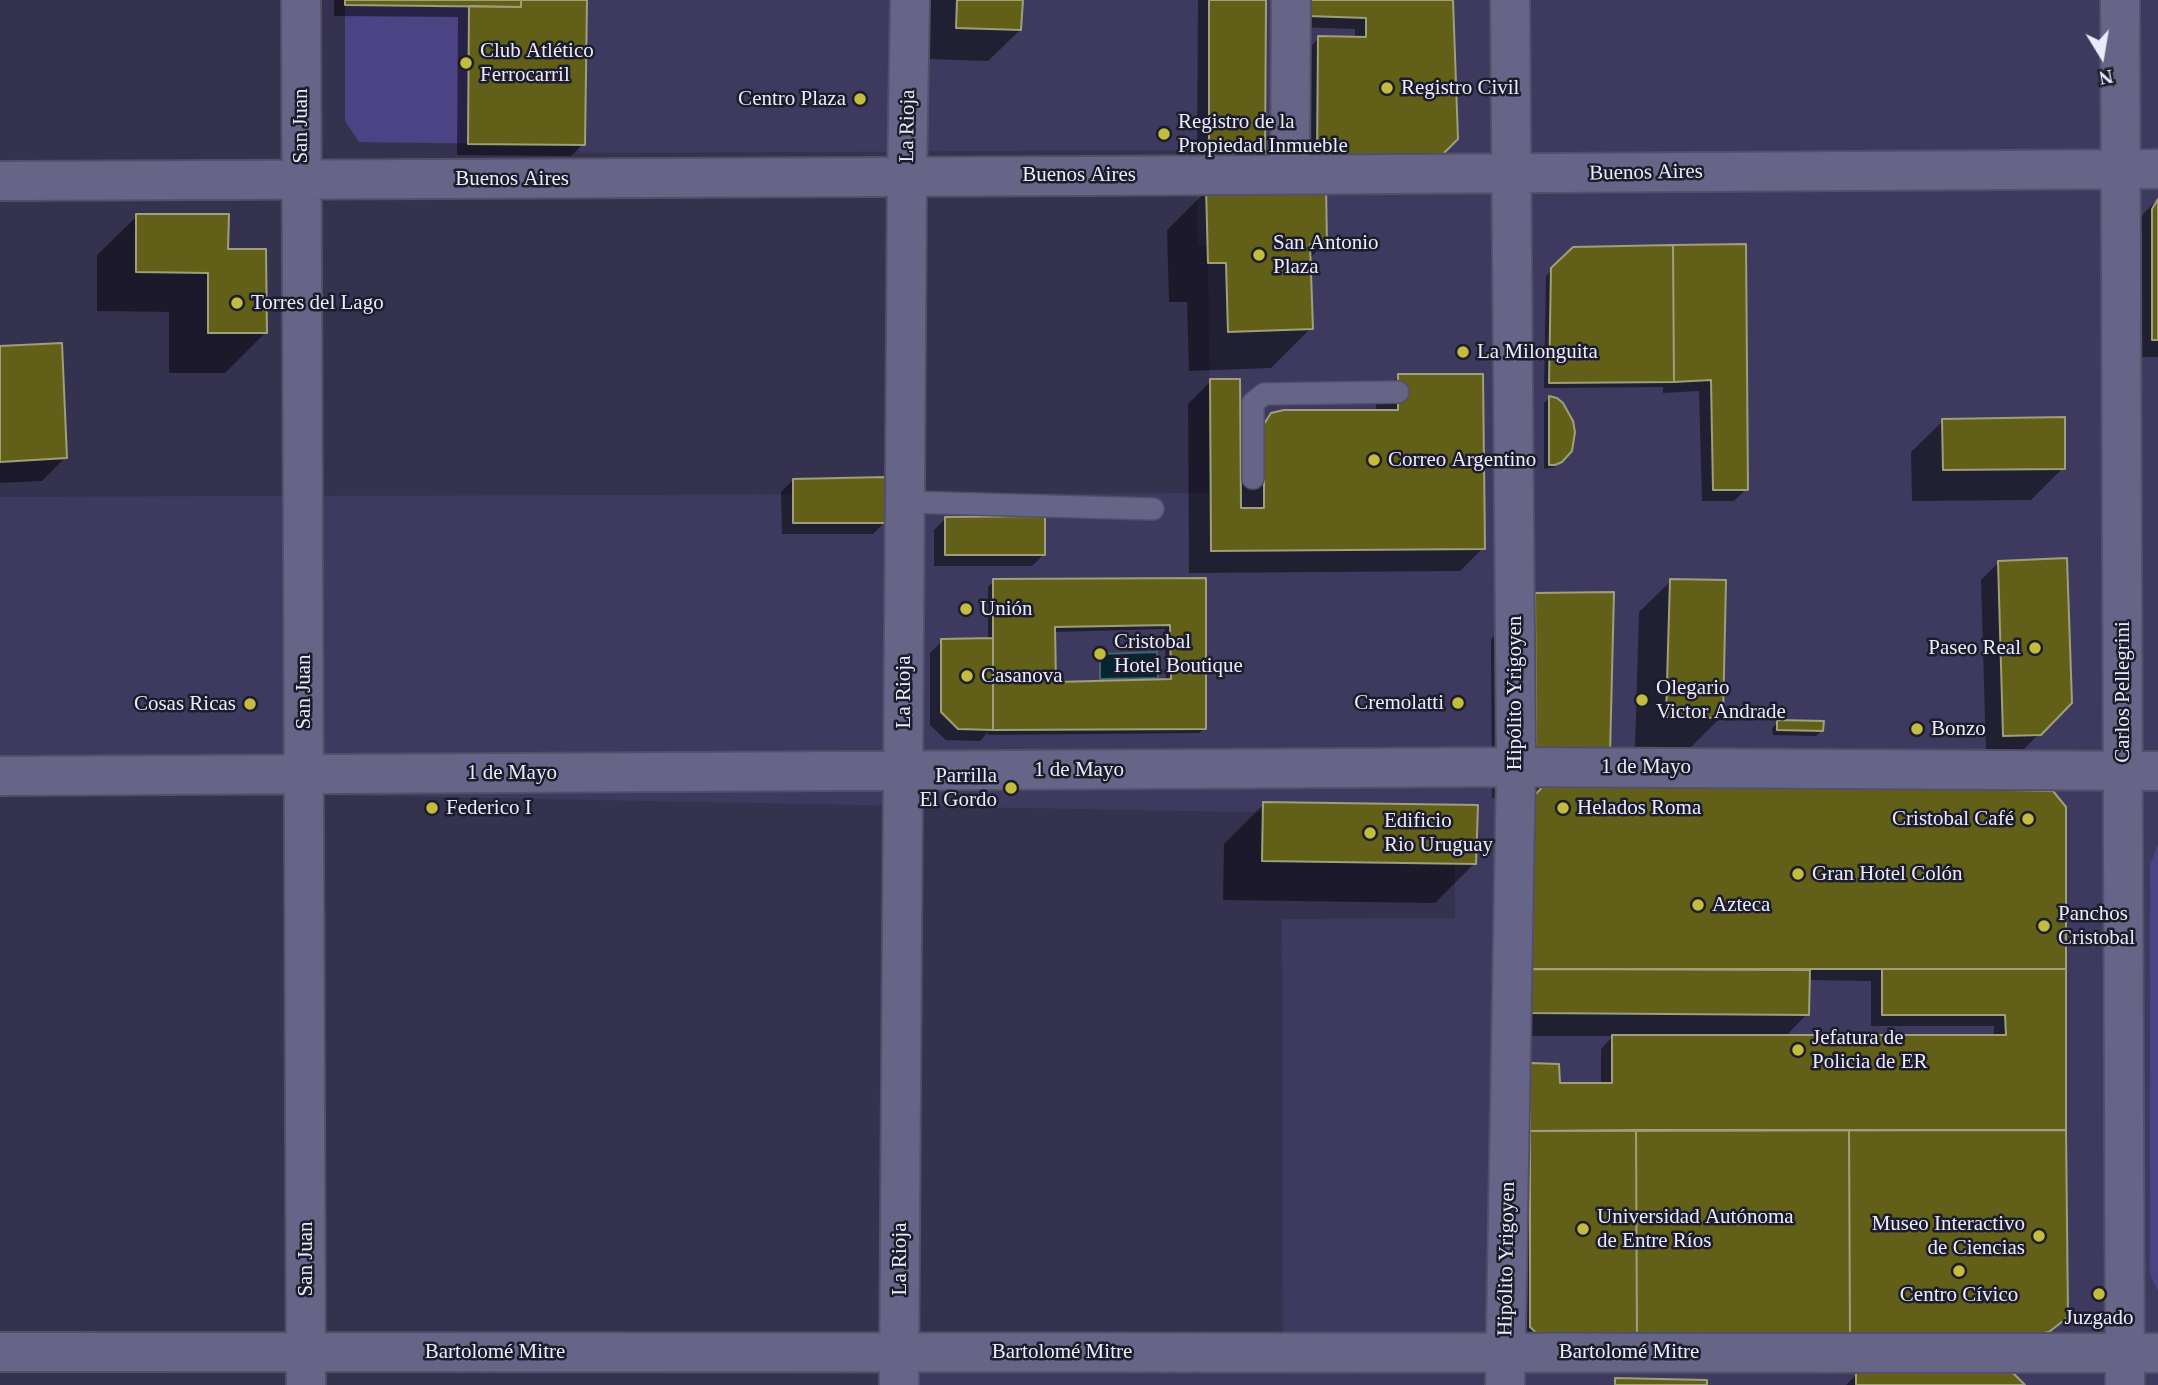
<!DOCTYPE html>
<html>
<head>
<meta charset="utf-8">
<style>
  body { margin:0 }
  #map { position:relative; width:2158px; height:1385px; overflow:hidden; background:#353250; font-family:Georgia,serif }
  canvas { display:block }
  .north { position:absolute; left:2067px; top:21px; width:70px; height:70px; -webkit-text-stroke:5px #1d1c2a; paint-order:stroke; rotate:169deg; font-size:19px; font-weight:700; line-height:28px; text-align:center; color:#ebeafe }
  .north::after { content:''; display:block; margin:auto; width:24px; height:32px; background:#ebeafe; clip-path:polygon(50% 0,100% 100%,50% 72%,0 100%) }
</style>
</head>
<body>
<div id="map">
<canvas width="2158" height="1385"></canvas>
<div class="north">N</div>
</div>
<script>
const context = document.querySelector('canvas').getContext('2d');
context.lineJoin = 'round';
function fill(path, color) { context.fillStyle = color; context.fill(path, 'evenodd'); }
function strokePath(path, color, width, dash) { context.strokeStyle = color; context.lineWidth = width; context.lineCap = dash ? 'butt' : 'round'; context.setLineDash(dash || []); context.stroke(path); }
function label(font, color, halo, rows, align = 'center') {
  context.font = font + ' Georgia,serif'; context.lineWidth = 5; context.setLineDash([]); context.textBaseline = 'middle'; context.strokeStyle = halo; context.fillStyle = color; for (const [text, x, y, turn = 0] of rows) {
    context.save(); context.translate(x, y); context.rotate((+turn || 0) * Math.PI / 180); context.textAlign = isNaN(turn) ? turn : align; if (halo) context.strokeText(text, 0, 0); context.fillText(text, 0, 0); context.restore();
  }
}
fill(new Path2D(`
  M579 0H2158V1385H917V1338L1283 1336 1282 919 1455 918V816L0 789V497L1206 493 1211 495 1208 263H1226L1309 244 1198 246 1197 190 1191 150 579 153Z`), '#3e3a5f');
fill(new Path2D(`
  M345 0H587L585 145 359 142 345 121Z
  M2158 844V1291L2150 1274V865Z`), '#4b4384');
const water = new Path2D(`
  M1157 652 1158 678 1100 679V654Z`);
fill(water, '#042633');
strokePath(water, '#496170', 2);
fill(new Path2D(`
  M334 0H585L583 144 571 156 457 155 458 17 334 16Z
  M928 0H1021L1020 30 988 61 925 59Z
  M1198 0H1264V157L1197 170Z
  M1296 0H1452L1306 169 1307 50 1319 38H1355V29L1297 27Z
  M1207 190 1325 243 1308 260 1311 328 1271 368 1189 371 1187 302H1169L1167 230Z
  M2158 199V357H2135V228L2144 213Z
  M137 216 227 251 265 333 225 373H169V312L97 311V255Z
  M1673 247 1746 489 1734 501H1702L1699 391 1663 393V387L1544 388 1546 276 1574 249Z
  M0 348 65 458 42 481 0 483Z
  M1399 376 1483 548 1460 571 1189 573 1188 404 1211 381 1239 454 1248 438 1272 415 1376 412V399Z
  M1549 398 1570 451 1555 467 1544 469V403Z
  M1943 421 2063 468 2031 500 1912 501 1911 452Z
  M793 480 885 522 873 534H782L781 492Z
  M946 518 1044 554 1032 566H934V530Z
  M1999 562 2070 703 2021 752 1986 753 1981 580Z
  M1204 580V728L1199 733 988 735V732L980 741 946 740 930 725V653L942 641 988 640V587L994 581ZM1165 629 1166 680 1054 683 1053 632Z
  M1671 581 1721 717 1689 749 1635 748 1639 612Z
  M1536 595 1580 781 2052 793 2066 1316 2042 1340 1541 1348 1526 1333 1525 1142 1518 1077 1530 1065 1558 1085H1601V1049L1613 1036H1507L1510 799 1492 798 1491 639ZM1808 980 1871 981V1026H1994V1037H1785L1807 1014Z
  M1778 722 1822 730 1816 736 1773 735 1772 728Z
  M1264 804 1475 863 1435 903 1223 900 1224 844Z
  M1857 1374 2022 1385H1846Z`), '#0007');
const building = new Path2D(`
  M345 0H521V7L345 5Z
  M521 0H587L585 145 468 144 469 6 521 7Z
  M957 0H1023L1021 30 956 28Z
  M1209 0H1266L1265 158H1209Z
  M1308 0H1453L1458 139 1437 160 1317 158 1318 36 1366 37V18L1308 16Z
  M1326 186 1327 244H1310L1313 329 1228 332 1226 263H1208L1206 188Z
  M2158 199V340H2152V209Z
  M136 214H229L228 249H266L267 333H208V273L136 272Z
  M1746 244 1748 490H1713L1711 380 1674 382 1673 245Z
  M1673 245 1674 382 1549 383 1551 268 1573 247Z
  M62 343 67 458 0 462V346Z
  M1398 374H1483L1485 549 1211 551 1210 379H1240L1241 508H1264V424L1271 413 1284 410H1398Z
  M1549 396 1557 398 1563 403 1573 421 1575 432 1572 451 1562 462 1555 465H1549Z
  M2065 417V469L1943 470 1942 419Z
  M886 477 887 523H793V479Z
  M1045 516V555H945V517Z
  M2067 558 2072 703 2041 735 2003 736 1998 561Z
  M1206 578V729L993 730V579ZM1170 625 1171 679 1056 682 1055 627Z
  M1670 579 1726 580 1723 718 1666 717Z
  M1614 592 1610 754H1536L1535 593Z
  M993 638V730L958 729 941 712V639Z
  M1777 720 1824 721 1823 731 1777 730Z
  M1550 779 2053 791 2066 807V969H1529L1531 799Z
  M1263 802 1478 805 1476 864 1262 861Z
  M1529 969 1810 970 1809 1015 1529 1013Z
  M1882 969H2066V1130L1530 1131V1063L1559 1064 1560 1083H1612V1035H2006L2005 1015H1882Z
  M1636 1130 1637 1343H1547L1530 1327V1131Z
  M1636 1130H1849L1850 1339 1637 1343Z
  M1849 1130H2066L2068 1317 2049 1332 2031 1336 1850 1339Z
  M1856 1372 2013 1373 2025 1385H1856Z
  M1615 1378 1707 1380V1385H1615Z`);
fill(building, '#626018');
strokePath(building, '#9f9f79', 2);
const lane = new Path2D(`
  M1253 478V403L1264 394 1398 392
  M905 502 1153 509`);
const street = new Path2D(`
  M301 0 306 1385
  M2120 0 2125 1385
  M1290 174 1291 0
  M0 181C719 179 1439 174 2158 169
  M0 776 1516 767 2158 771
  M0 1352 2158 1353
  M899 1385 907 176 910 0
  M1505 1385 1516 767 1510 0`);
strokePath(lane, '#534f69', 24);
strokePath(street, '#534f69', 42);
strokePath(lane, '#676587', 21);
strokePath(street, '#676587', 38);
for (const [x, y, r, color] of [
  [466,63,7,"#c2bd3f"],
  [1387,88,7,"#c2bd3f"],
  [860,99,7,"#c2bd3f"],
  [1164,134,7,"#c2bd3f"],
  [1259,255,7,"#c2bd3f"],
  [237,303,7,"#c2bd3f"],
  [1463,352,7,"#c2bd3f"],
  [1374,460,7,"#c2bd3f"],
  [966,609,7,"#c2bd3f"],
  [2035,648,7,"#c2bd3f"],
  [1100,654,7,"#c2bd3f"],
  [967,676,7,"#c2bd3f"],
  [1642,700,7,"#c2bd3f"],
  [1458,703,7,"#c2bd3f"],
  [250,704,7,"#c2bd3f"],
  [1917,729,7,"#c2bd3f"],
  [1011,788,7,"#c2bd3f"],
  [432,808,7,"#c2bd3f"],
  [1563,808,7,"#c2bd3f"],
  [2028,819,7,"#c2bd3f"],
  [1370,833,7,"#c2bd3f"],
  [1798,874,7,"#c2bd3f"],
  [1698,905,7,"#c2bd3f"],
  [2044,926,7,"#c2bd3f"],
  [1798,1050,7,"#c2bd3f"],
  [1583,1229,7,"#c2bd3f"],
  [2039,1236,7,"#c2bd3f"],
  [1959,1271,7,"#c2bd3f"],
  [2099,1294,7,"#c2bd3f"]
]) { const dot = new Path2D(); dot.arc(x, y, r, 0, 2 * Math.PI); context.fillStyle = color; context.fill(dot); strokePath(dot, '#1d1c2a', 2.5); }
label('21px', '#ebeafe', '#1d1c2a', [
  ["Club Atlético",480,51],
  ["Ferrocarril",480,75],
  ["Registro Civil",1401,88],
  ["Centro Plaza",846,99,"right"],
  ["Registro de la",1178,122],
  ["Propiedad Inmueble",1178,146],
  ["San Antonio",1273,243],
  ["Plaza",1273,267],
  ["Torres del Lago",251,303],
  ["La Milonguita",1477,352],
  ["Correo Argentino",1388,460],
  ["Unión",980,609],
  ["Cristobal",1114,642],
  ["Hotel Boutique",1114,666],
  ["Paseo Real",2021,648,"right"],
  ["Casanova",981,676],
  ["Olegario",1656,688],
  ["Victor Andrade",1656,712],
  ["Cremolatti",1444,703,"right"],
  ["Cosas Ricas",236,704,"right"],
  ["Bonzo",1931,729],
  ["Parrilla",997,776,"right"],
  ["El Gordo",997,800,"right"],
  ["Federico I",446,808],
  ["Helados Roma",1577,808],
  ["Cristobal Café",2014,819,"right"],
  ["Edificio",1384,821],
  ["Rio Uruguay",1384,845],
  ["Gran Hotel Colón",1812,874],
  ["Azteca",1712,905],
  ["Panchos",2058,914],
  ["Cristobal",2058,938],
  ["Jefatura de",1812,1038],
  ["Policia de ER",1812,1062],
  ["Universidad Autónoma",1597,1217],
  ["de Entre Ríos",1597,1241],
  ["Museo Interactivo",2025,1224,"right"],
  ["de Ciencias",2025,1248,"right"],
  ["Centro Cívico",1959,1295,"center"],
  ["Juzgado",2099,1318,"center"]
], 'left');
label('21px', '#ebeafe', '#1d1c2a', [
  ["San Juan",301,126,-90],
  ["La Rioja",908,126,-89],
  ["Buenos Aires",1646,173,-1],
  ["Buenos Aires",1079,175],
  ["Buenos Aires",512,179],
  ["San Juan",304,692,-90],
  ["La Rioja",904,692,-90],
  ["Carlos Pellegrini",2123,692,-90],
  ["Hipólito Yrigoyen",1515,693,-90],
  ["1 de Mayo",1646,767],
  ["1 de Mayo",1079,770],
  ["1 de Mayo",512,773],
  ["San Juan",306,1259,-90],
  ["La Rioja",900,1259,-90],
  ["Hipólito Yrigoyen",1507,1259,-89],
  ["Bartolomé Mitre",495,1352],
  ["Bartolomé Mitre",1062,1352],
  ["Bartolomé Mitre",1629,1352]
]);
</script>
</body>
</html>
